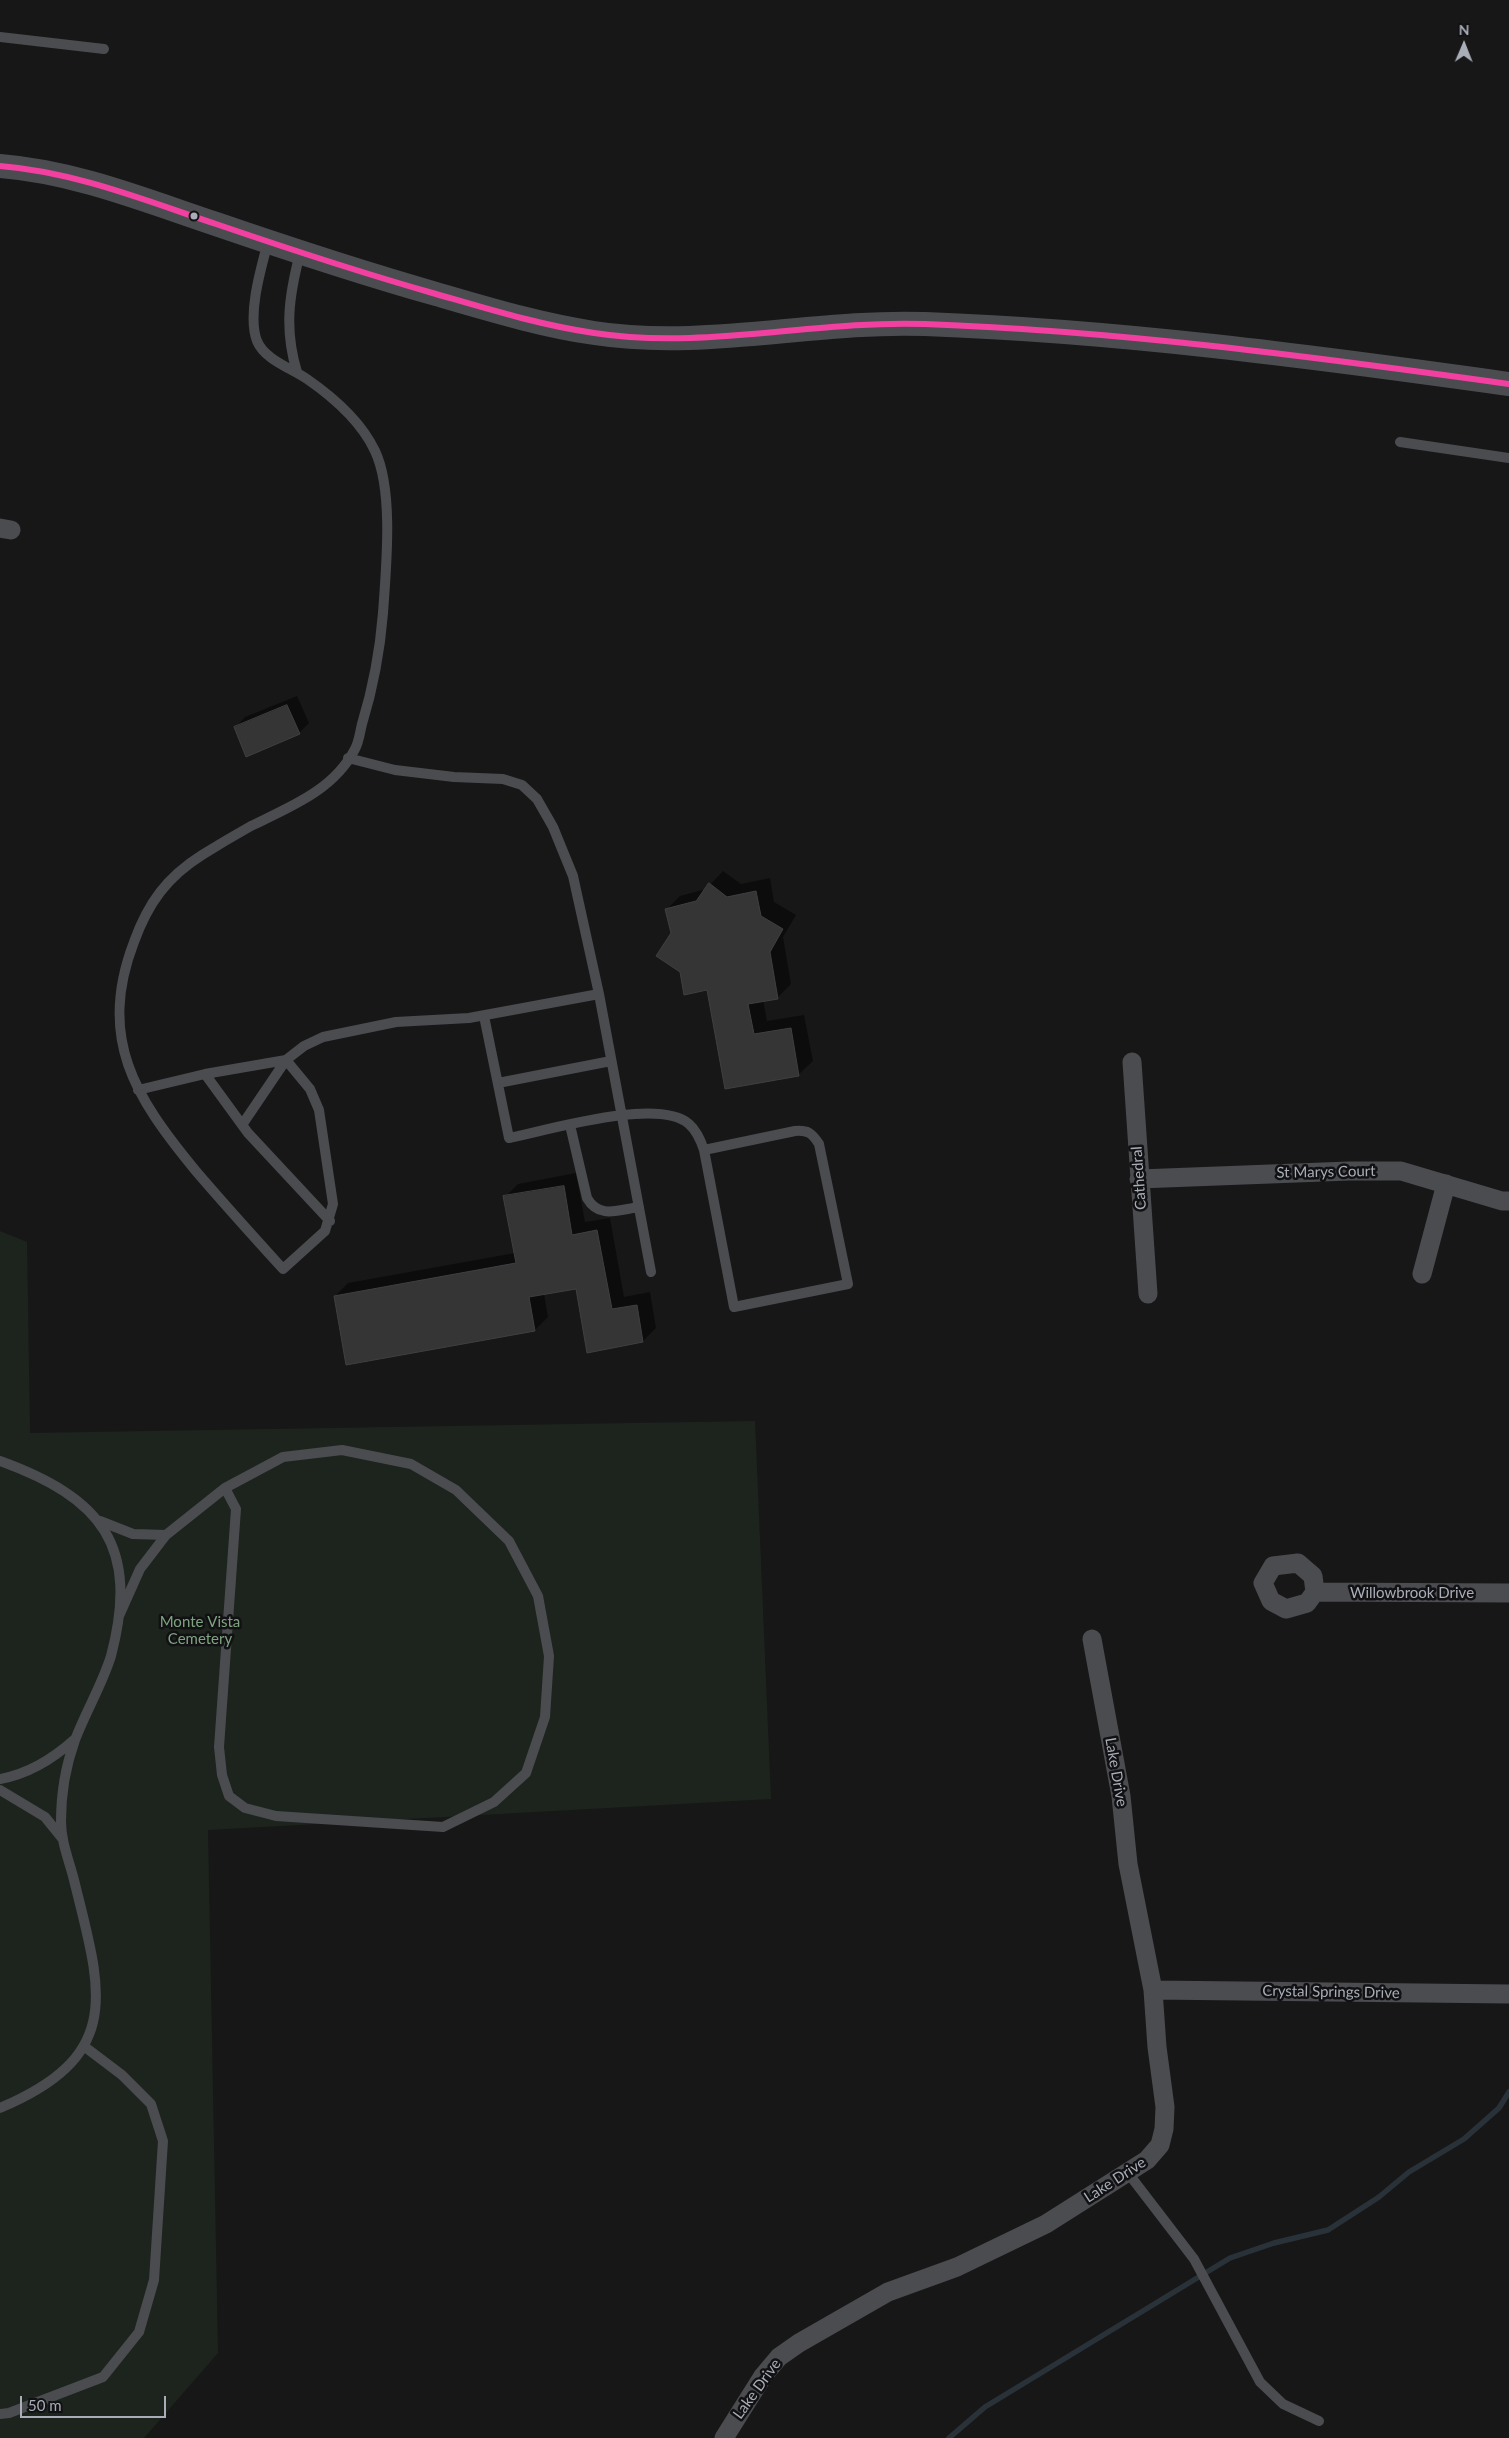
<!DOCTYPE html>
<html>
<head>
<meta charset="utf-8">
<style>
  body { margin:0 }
  #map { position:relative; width:1509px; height:2438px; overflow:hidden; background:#171717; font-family:Lato,sans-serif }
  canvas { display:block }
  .north { position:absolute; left:1439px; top:20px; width:50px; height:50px; -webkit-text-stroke:4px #111113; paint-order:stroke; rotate:1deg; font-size:14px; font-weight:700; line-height:20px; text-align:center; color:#a8adb8 }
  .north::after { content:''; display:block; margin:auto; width:18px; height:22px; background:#a8adb8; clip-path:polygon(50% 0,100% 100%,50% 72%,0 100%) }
  .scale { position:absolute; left:20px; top:2396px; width:146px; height:22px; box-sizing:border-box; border:2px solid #a8adb8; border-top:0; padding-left:6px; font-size:15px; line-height:18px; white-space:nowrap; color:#a8adb8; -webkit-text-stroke:4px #111113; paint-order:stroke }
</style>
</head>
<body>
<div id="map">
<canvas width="1509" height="2438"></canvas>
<div class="north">N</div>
<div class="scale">50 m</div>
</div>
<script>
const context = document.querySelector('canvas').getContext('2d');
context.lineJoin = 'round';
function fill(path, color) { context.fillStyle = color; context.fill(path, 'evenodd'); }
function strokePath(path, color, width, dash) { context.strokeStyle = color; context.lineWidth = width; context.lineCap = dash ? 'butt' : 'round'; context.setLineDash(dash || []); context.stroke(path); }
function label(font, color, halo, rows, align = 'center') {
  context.font = font + ' Lato,sans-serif'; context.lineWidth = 5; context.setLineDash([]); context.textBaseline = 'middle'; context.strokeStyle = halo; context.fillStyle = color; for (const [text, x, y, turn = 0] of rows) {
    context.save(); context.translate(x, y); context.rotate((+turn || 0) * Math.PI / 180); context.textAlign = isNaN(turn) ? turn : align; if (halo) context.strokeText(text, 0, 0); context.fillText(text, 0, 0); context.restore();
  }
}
fill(new Path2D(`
  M0 1231 27 1242 30 1433 755 1421 771 1799 208 1830 218 2353 144 2438H0Z`), '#1d241e');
fill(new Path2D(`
  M297 696 309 723 299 733 235 728 245 717Z
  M723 871 741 884 770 878 774 902 796 915 783 937 791 984 778 997 763 1000 767 1021 804 1015 813 1061 799 1074 726 1087 708 989 673 933 666 910 680 896 706 889Z
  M576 1173 585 1222 610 1218 624 1297 650 1292 656 1328 643 1341 577 1288 544 1294 548 1317 535 1330 335 1296 348 1283 515 1253 505 1197 518 1184Z`), '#0007');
strokePath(new Path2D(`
  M949 2438 985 2407 1230 2258 1274 2243 1328 2230 1379 2197 1409 2172 1464 2139 1499 2108 1509 2092`), '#2a3239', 5.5);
const building = new Path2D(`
  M287 705 300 734 246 757 234 727Z
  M709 883 727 897 756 891 761 916 783 929 770 952 778 999 748 1004 754 1034 791 1028 799 1076 725 1089 707 990 684 995 680 972 656 956 671 933 665 909 696 901Z
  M564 1186 572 1235 597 1230 612 1309 637 1305 643 1342 587 1353 576 1289 529 1297 535 1331 346 1365 334 1296 516 1263 503 1196Z`);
fill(building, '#353536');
strokePath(building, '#3f4043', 1);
strokePath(new Path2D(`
  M0 37 104 49
  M297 372C284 329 289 296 300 253
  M1400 442 1509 458
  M348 758 395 770 454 777 503 779 522 785 537 799 553 827 573 876 599 994 651 1272
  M484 1016 509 1138C549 1130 658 1097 689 1124 697 1131 701 1141 704 1150L734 1307 848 1284 819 1144C812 1133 808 1130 795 1131L704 1150
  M205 1074 248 1133 330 1221
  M498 1083 611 1061
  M138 1090 205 1074 286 1060 310 1089 319 1110 333 1204 325 1231 283 1269C253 1236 224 1204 195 1170 135 1097 97 1038 134 942 148 903 167 877 202 855 218 845 235 835 251 826 290 807 334 790 355 749 359 742 360 732 362 724 373 688 380 651 383 613 386 569 394 491 375 451 361 421 333 397 307 379 291 368 265 360 257 341 247 315 261 268 268 242
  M242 1125 286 1060 304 1046 323 1037 396 1022 469 1018 599 994
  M570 1125 587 1198C599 1219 618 1210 639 1207
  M0 1461C102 1498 140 1546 111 1656 102 1685 86 1711 75 1740 66 1765 61 1795 61 1821 61 1842 69 1860 74 1880 101 1990 126 2055 0 2108
  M100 1521 133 1534 166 1535
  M119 1616 140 1569 166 1535 225 1488 283 1457 342 1450 411 1464 456 1490 509 1541 538 1596 549 1656 545 1717 526 1773 494 1802 443 1827 276 1816 245 1808 229 1796 222 1775 219 1747 236 1509 225 1488
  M0 1779C28 1774 54 1758 75 1739
  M0 1790 45 1817 62 1838
  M1128 2173 1194 2259 1260 2382 1283 2404 1319 2421
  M0 2414 9 2413 103 2377 139 2332 154 2280 163 2141 151 2104 122 2075 85 2047`), '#4b4c50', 10);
strokePath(new Path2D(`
  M0 528 11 530
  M1132 1062 1148 1294
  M1139 1179 1349 1171H1401L1502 1201H1509
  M1422 1274 1446 1184
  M1298 1563 1313 1576 1315 1592 1307 1603 1286 1609 1271 1601 1263 1583 1273 1566Z
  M1315 1592 1509 1593
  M1153 1990 1509 1994
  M724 2438 763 2376 779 2357 799 2343 888 2292 957 2267 1046 2224 1147 2160 1160 2145 1164 2129 1165 2107 1157 2047 1153 1990 1128 1864 1121 1796 1092 1639`), '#4b4c50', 19);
strokePath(new Path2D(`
  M0 166C75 172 144 200 216 224 289 249 362 273 436 294 488 309 540 325 594 333 704 350 814 320 925 324 1121 331 1315 357 1509 384`), '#4b4c50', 24);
strokePath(new Path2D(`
  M0 166C75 172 144 200 216 224 289 249 362 273 436 294 488 309 540 325 594 333 704 350 814 320 925 324 1121 331 1315 357 1509 384`), '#f240a1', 6);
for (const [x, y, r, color] of [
  [194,216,4.5,"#a8adb8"]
]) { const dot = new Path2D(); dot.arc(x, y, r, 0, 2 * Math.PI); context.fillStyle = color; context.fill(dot); strokePath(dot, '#111113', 2); }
label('15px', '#a8adb8', '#111113', [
  ["St Marys Court",1326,1172,-1],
  ["Cathedral",1139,1178,-94],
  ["Willowbrook Drive",1412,1593],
  ["Lake Drive",1116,1772,80],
  ["Crystal Springs Drive",1331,1992,1],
  ["Lake Drive",1115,2180,-33],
  ["Lake Drive",757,2389,-54]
]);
label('15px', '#7fa381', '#111113', [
  ["Monte Vista",200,1622],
  ["Cemetery",200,1639]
]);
</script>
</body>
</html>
